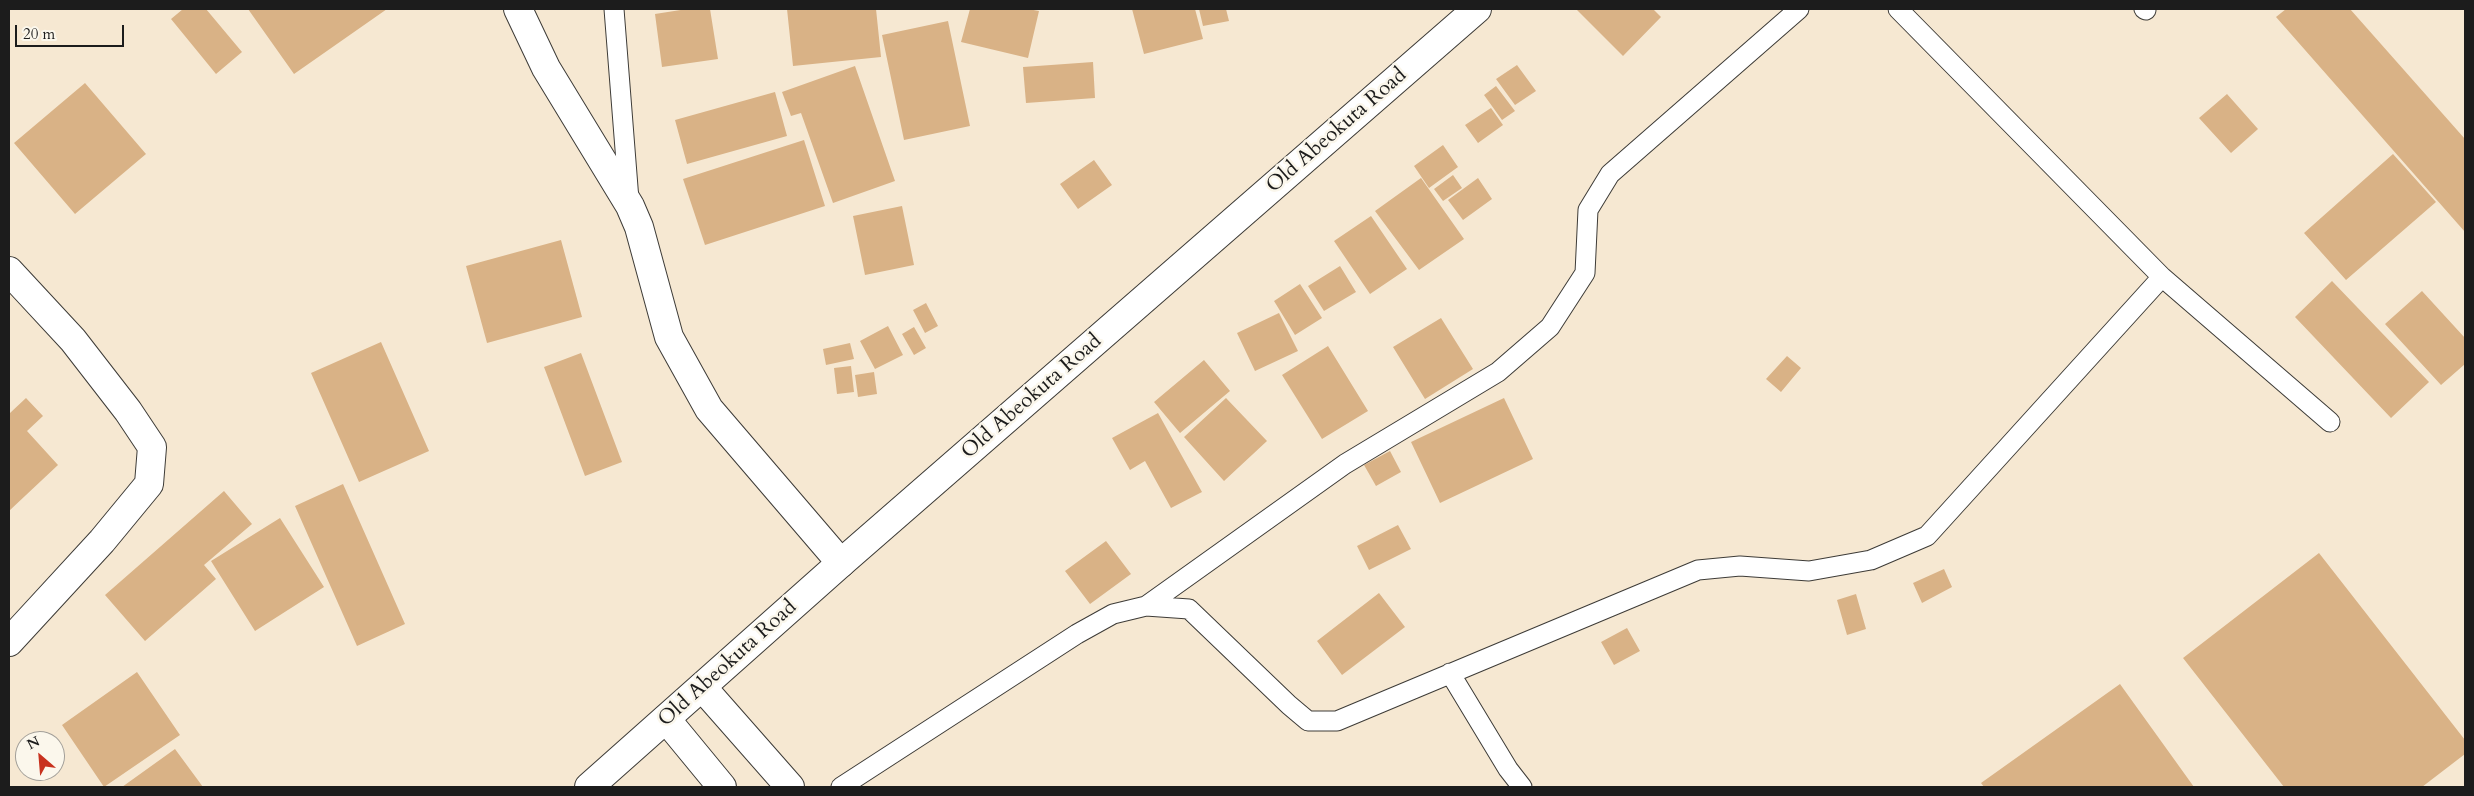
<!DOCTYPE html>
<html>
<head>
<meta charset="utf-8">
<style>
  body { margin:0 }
  #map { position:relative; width:2474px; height:796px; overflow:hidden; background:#f6e8d2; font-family:Cardo,serif }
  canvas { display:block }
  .frame { position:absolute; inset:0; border:10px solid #1c1c1c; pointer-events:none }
  .north { position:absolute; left:15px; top:731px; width:50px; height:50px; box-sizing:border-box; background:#fbf7ec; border:1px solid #a29f99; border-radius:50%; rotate:333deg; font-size:14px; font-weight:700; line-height:20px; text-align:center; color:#1c1c1c }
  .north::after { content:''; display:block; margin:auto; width:18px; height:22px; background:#c8321e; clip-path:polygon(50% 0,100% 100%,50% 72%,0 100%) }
  .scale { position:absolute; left:15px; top:25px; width:109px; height:22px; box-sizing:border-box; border:2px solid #1c1c1c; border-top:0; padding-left:6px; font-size:15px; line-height:18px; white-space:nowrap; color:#1c1c1c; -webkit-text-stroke:4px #fbf7ec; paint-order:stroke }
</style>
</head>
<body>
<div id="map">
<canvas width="2474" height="796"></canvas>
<div class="frame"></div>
<div class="north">N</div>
<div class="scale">20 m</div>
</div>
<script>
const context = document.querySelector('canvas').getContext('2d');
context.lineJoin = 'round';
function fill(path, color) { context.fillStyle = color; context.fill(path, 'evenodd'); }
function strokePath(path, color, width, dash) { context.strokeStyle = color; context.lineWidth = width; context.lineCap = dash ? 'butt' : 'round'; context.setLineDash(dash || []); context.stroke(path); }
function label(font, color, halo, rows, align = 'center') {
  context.font = font + ' Cardo,serif'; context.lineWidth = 5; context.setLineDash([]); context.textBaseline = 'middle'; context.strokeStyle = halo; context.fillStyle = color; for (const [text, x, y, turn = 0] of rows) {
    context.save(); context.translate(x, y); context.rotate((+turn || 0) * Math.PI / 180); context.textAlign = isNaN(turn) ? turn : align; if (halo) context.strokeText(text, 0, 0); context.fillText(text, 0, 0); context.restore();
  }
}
fill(new Path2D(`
  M183 9H206L242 52 216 74 171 19Z
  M248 9H387L294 74Z
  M687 9H710L718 59 662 67 655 14Z
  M787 9H876L881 57 793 66Z
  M970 9H1028L1039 11 1028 58 961 42Z
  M1132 9H1195L1203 39 1144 54Z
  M1199 9H1226L1229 21 1203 26Z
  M1576 9H1653L1661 17 1623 56Z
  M2286 9H2350L2465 139V232L2276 17Z
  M948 21 970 126 904 140 882 35Z
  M1093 62 1095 98 1026 103 1023 67Z
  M1517 65 1536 91 1515 105 1496 79Z
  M855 66 895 181 833 203 801 113 791 116 782 92Z
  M85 83 146 154 75 214 14 143Z
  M1496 86 1515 111 1502 120 1484 95Z
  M775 92 787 136 687 164 675 120Z
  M2227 94 2258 129 2231 153 2199 118Z
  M1491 108 1503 125 1478 143 1465 125Z
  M804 140 825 206 705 245 683 179Z
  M1443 145 1458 167 1429 188 1414 166Z
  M2393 154 2436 202 2346 280 2304 233Z
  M1094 160 1112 185 1078 209 1060 184Z
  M1453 175 1462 188 1443 201 1434 189Z
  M1421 178 1464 239 1419 270 1375 211Z
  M1478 178 1492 199 1463 220 1448 200Z
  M902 206 914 265 865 275 853 216Z
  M1371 216 1407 269 1370 294 1334 241Z
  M561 240 582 317 487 343 466 266Z
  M1340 266 1356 292 1324 311 1308 286Z
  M2332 281 2429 382 2391 418 2295 317Z
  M1300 284 1322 318 1295 335 1274 301Z
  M2422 291 2465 338V364L2441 385 2385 324Z
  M926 303 938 326 925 333 913 310Z
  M1279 313 1298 351 1255 371 1237 333Z
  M1441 318 1473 369 1425 399 1393 347Z
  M888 326 903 355 875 369 860 341Z
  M914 327 926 348 914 355 902 334Z
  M381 342 429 451 359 482 311 373Z
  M850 343 854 359 826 365 823 349Z
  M1328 346 1368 411 1322 439 1282 375Z
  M581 353 622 462 585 476 544 367Z
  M1787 356 1801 368 1781 392 1766 379Z
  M1204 360 1230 391 1180 433 1154 402Z
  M851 366 854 392 837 394 834 368Z
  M874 372 877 394 858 397 855 375Z
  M26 398 43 416 27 431 58 465 9 511V412L10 413Z
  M1226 398 1267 441 1224 481 1184 437Z
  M1504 398 1533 459 1440 503 1411 442Z
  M1158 413 1202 492 1171 508 1145 461 1130 470 1112 438Z
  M1390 451 1401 472 1376 486 1364 465Z
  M343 484 405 624 357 646 295 506Z
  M224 491 252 524 204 565 216 579 145 641 105 595Z
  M280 518 324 587 255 631 211 561Z
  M1398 525 1411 549 1369 570 1357 546Z
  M1106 541 1131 574 1090 604 1065 571Z
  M2319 553 2465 740V754L2422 787H2284L2183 658Z
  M1944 569 1952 587 1922 603 1913 583Z
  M1379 593 1405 627 1342 675 1317 641Z
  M1856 594 1866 629 1847 635 1837 600Z
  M1627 628 1640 651 1614 665 1601 642Z
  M137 672 180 735 104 787 62 725Z
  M2120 684 2194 787H1984L1981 783Z
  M175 749 203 787H122Z`), '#d9b286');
const lane = new Path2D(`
  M614 9 629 200
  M1898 9 2162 277 2330 422
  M2144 9 2146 10
  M1146 606 1345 464 1498 372 1550 327 1585 273 1588 210 1610 174 1799 9
  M1450 673 1508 769 1522 787
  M841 787 1077 634 1113 614 1146 606 1189 609 1289 705 1308 721H1337L1698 570 1740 566 1809 571 1871 560 1927 536 2162 277`);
const street = new Path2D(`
  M518 9 546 68 630 206 639 227 669 337 709 409 841 563
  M9 271 73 340 128 411 152 447 149 484 102 541 9 642`);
const secondary = new Path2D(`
  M702 687 790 787
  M666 719 722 787`);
const highway = new Path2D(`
  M589 787 841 563 1477 9`);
strokePath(lane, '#3d3b37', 21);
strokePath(street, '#3d3b37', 30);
strokePath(secondary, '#3d3b37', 30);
strokePath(highway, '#3d3b37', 30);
strokePath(lane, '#fff', 19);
strokePath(street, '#fff', 28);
strokePath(secondary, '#fff', 28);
strokePath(highway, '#fff', 28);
label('21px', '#1c1c1c', '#fbf7ec', [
  ["Old Abeokuta Road",1337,131,-41],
  ["Old Abeokuta Road",1032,397,-41],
  ["Old Abeokuta Road",728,664,-42]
]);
</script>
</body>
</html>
